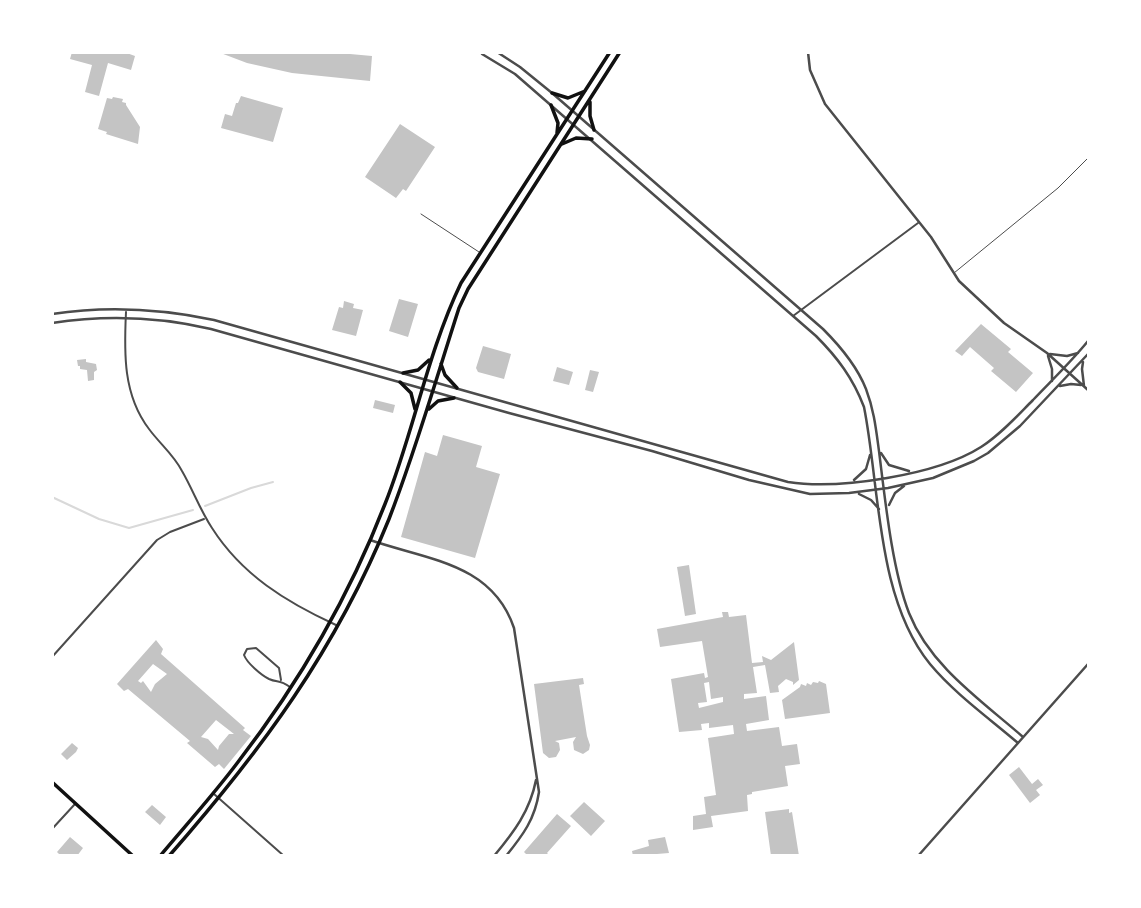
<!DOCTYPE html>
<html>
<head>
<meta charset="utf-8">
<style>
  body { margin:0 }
  #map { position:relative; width:1141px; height:908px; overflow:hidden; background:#fff; font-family:Raleway,sans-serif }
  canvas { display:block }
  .frame { position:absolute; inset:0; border:54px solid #fff; pointer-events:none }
</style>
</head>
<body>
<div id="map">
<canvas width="1141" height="908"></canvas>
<div class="frame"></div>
</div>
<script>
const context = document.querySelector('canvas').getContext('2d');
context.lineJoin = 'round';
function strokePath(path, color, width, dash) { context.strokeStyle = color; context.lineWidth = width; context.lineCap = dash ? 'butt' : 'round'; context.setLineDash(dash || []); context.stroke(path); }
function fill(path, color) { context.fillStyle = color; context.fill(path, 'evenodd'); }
strokePath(new Path2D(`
  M52 497 99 519 129 528 193 510
  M205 506 251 488 273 482`), '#d9d9d9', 2);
fill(new Path2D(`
  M72 52H124L135 56 131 70 108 63 99 96 85 92 92 65 70 59Z
  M218 52H328L372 56 370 81 292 73 247 63Z
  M241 96 283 108 273 142 221 128 225 114 232 116 236 103H238Z
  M113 97 123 99 122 102 126 103V105L140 127 138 144 106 134 107 132 98 129 107 98 112 99Z
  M400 124 435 147 406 191 403 189 396 198 365 177Z
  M399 299 418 304 408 337 389 331Z
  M344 301 354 304 353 308 363 310 356 336 332 330 339 307 343 308Z
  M981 324 1011 349 1008 352 1033 373 1016 392 991 371 994 368 970 347 962 356 955 351Z
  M483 346 511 354 504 379 478 372 476 368Z
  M86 359V362L96 364 97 370 94 372V380L88 381 87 370 80 369V366H78L77 360Z
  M557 367 573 372 569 385 553 381Z
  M590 370 599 372 593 392 585 390Z
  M375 400 395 405 393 413 373 408Z
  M443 435 482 446 476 467 500 474 475 558 401 537 425 452 437 456Z
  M689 565 696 614 685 616 677 567Z
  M722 612H728L729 617 746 615 752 663 763 662 762 656 771 660 794 642 799 680 793 685V682L786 679 778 686 779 692 770 693 765 665 753 667 757 693 744 694V699L766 696 769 720 746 724 747 731 779 727 782 746 797 744 800 764 785 766 788 786 752 792V794L747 795 748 811 711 816 713 827 693 830V816L706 814 704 797 716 795 708 738 734 734 733 725 709 728V723L701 724 702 730 679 732 671 679 704 673 705 678 708 677 702 641 660 647 657 629 723 617ZM709 682 711 699 723 697V702L699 708 698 703 707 702 704 683Z
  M156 640 163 649 161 654 245 728 243 730 251 736 224 769 219 764 215 767 187 743 190 741 128 689 124 691 117 684ZM153 664 167 674 155 684 151 692 143 681 141 683 138 681ZM216 720 234 734H229L219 746 218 750 208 739 201 737Z
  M583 678 584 684 579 685 587 736 590 745 589 750 583 754 574 750 573 742 576 737 555 741 559 743 560 750 556 757 549 758 543 753 534 684Z
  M819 681 826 684 830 713 785 719 782 700 800 687 801 684 806 686 807 683 811 685 813 682 818 683Z
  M72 743 78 748 76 752 67 760 61 754Z
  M1019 767 1032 784 1038 779 1043 785 1036 790 1040 795 1030 803 1009 775Z
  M584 802 605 821 591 836 570 816Z
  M152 805 166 817 160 825 145 812Z
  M789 809V813L792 812 799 856H771L765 812Z
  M557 814 571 826 547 853 550 856H528L524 852Z
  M70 837 83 848 77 856H61L57 852Z
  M665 837 669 853 633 856 632 851 649 846 648 840Z`), '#c4c4c4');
strokePath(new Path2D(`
  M421 214 479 252
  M954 273 1058 188 1088 158`), '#4c4c4c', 1);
strokePath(new Path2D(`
  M126 312C124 353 123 395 149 429 160 444 174 455 182 471 193 490 200 510 212 528 242 575 286 602 336 625
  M793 316 918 223
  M52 657 157 540 170 532 204 519
  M281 680 279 668 256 648 247 649 244 655C247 663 261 675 269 679 278 683 279 679 290 687
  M214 794 284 856
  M52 829 75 804`), '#4c4c4c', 2);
strokePath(new Path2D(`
  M497 52 520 67 552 93 823 329C841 347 857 366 866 389 874 410 876 429 879 451 885 499 892 569 909 613 930 666 982 701 1023 737
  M808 52 810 70 825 104 931 237 959 281 1004 323 1047 353 1088 390
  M482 54 515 74 816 336C837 357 853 378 864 407 880 487 876 598 930 664 955 694 989 718 1018 743
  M52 314C105 306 162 309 214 320L788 482C839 490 937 475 981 447 1001 434 1017 416 1033 400 1052 380 1071 362 1088 341
  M52 323C104 315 160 317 211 329L509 413 652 451 749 480 810 494 849 493 888 488 933 478 974 461 988 453 1020 426 1088 354
  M1050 354 1067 356 1078 353
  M1048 356 1052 369V381
  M1083 362 1082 369 1084 386
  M1060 386 1071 384 1081 385
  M881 453 889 465 909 471
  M854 480 866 469 870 455
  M859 494 871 500 879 509
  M889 505 895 493 904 486
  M370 540C428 560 492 563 514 628L539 792C535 819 523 835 506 856
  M494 856C514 832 530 811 536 780
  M918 856 1088 664`), '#4c4c4c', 2.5);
strokePath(new Path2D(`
  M552 93 568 98 585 91
  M590 102V116L594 130
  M551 105 558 123 557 133
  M562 144 576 138 592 139
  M441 364 445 375 457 388
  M403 373 418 370 429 360
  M400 382 411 393 415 409
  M429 409 438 401 454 398
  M52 782 133 856
  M160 856C186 825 214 794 238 762 299 683 349 597 385 504 414 431 427 354 461 283L610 52
  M169 856C261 751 336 650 389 519 416 450 436 379 459 308L468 289 620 52`), '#111', 3.5);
</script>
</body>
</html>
